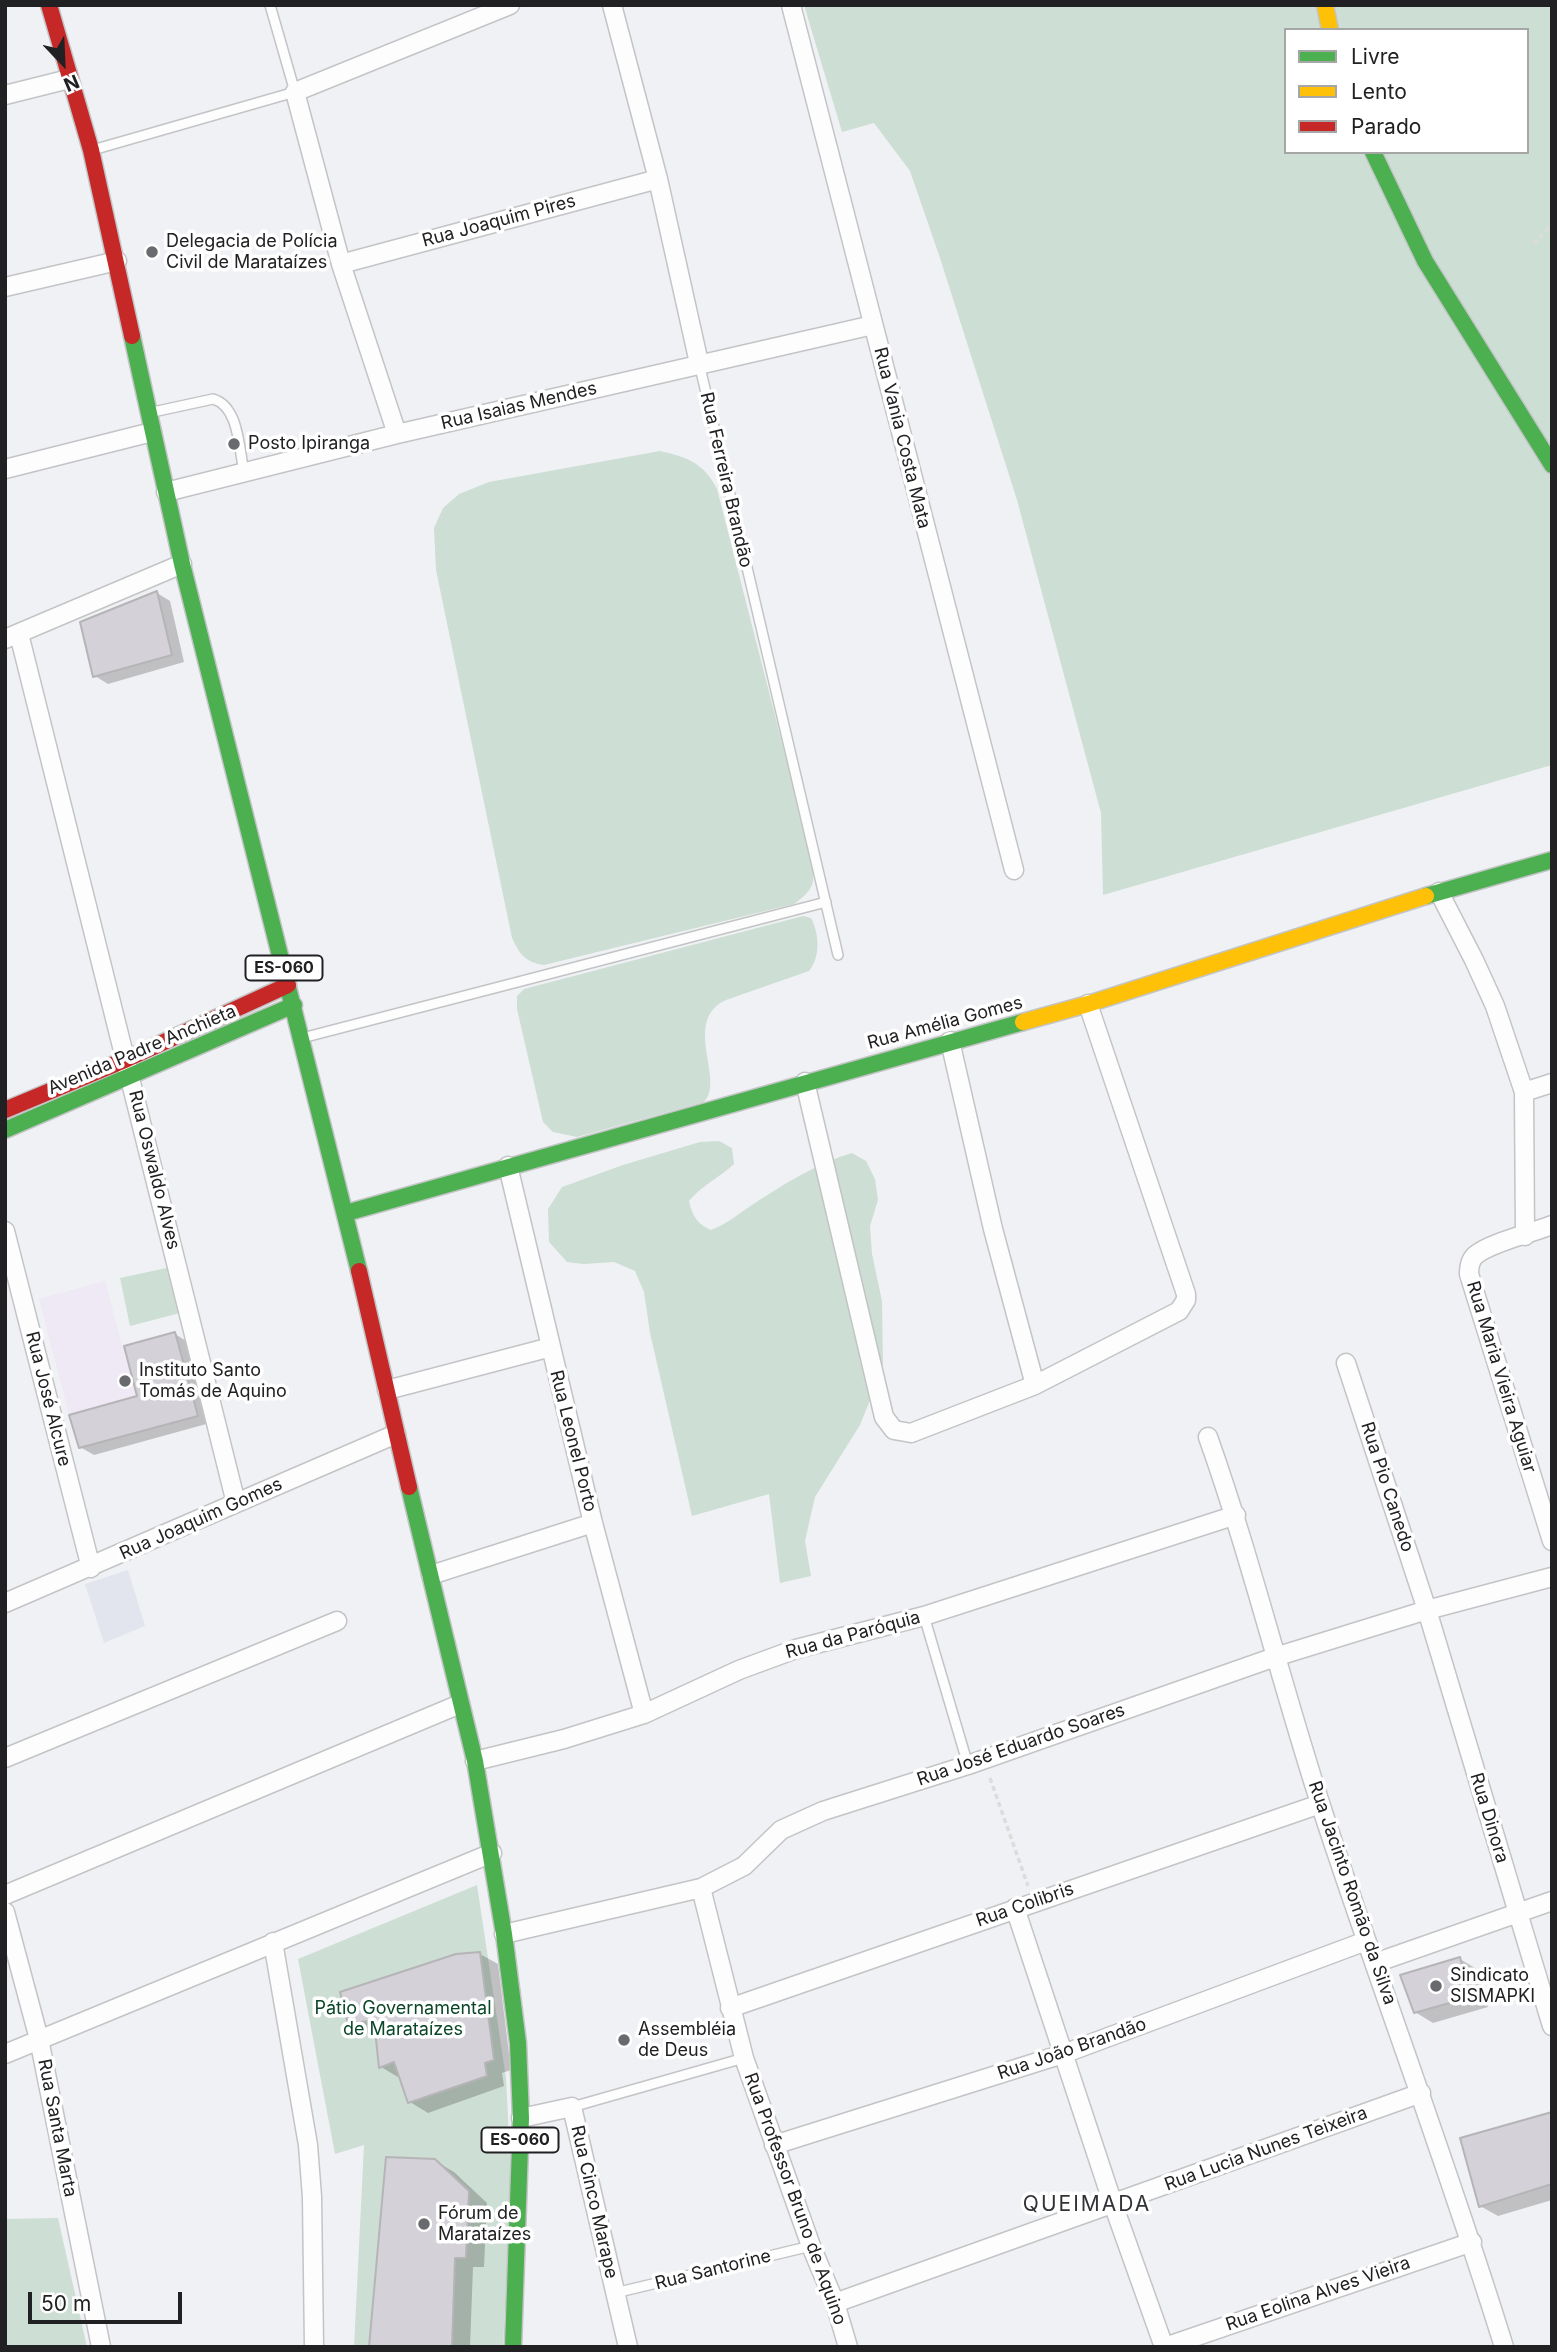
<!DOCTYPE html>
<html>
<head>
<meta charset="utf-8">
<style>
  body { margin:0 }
  #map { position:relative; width:1557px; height:2352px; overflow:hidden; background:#f0f1f4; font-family:Inter,sans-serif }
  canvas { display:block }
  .frame { position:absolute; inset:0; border:7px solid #212124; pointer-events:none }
  .legend { position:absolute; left:1284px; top:28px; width:245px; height:126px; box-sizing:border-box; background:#fff; border:2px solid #a6a6a7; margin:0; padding:9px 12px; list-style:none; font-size:21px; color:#212124 }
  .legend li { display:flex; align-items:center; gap:14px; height:35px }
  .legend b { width:35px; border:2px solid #a6a6a7 }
  .north { position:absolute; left:28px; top:28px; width:70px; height:70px; -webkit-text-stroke:5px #fff; paint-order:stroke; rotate:157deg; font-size:19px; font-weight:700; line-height:28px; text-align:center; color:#212124 }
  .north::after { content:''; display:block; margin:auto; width:24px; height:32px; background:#212124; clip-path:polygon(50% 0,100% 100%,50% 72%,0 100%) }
  .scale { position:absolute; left:28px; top:2292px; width:154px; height:32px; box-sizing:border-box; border:4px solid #212124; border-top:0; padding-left:9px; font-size:21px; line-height:24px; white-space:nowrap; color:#212124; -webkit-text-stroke:5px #fff; paint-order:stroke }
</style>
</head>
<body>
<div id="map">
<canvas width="1557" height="2352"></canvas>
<div class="frame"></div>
<ul class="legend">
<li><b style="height:9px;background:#4caf50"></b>Livre</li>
<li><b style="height:9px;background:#ffc107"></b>Lento</li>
<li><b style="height:9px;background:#c62828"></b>Parado</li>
</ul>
<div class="north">N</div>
<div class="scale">50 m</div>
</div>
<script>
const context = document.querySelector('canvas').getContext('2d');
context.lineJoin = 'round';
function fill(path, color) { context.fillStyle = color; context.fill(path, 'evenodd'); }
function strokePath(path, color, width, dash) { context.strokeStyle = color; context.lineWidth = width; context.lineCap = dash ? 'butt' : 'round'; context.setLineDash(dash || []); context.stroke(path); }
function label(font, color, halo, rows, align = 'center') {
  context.font = font + ' Inter,sans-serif'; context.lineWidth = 7; context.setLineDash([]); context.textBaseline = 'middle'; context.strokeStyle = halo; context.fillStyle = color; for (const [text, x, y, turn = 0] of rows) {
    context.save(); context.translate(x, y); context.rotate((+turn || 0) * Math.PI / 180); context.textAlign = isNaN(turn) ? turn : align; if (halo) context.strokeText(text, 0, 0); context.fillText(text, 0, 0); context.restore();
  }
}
fill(new Path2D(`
  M128 1570 145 1626 104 1643 85 1584Z`), '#e3e5ee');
fill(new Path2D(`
  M105 1281 122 1345 176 1331 198 1417 78 1449 39 1299Z`), '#efe8f5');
fill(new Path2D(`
  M804 5H1552V765L1103 895 1101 813 1017 500 940 258 910 171 874 123 842 132ZM1286 30H1527V152H1286Z
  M660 451C687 457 704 463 717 489L810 852C814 880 819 886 794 904L544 965C525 962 520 955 512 938L436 570 434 528 443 508 459 494 489 482Z
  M803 916 811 918C819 933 821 957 809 971L726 1000C681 1021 726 1080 704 1102L577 1137 553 1132 543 1122 517 1009V996L524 989Z
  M719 1141 732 1148 734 1164C720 1177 701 1186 689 1201 692 1215 697 1224 711 1230 726 1224 736 1216 749 1207 781 1186 815 1164 852 1153L866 1161 875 1179 878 1200 870 1226 872 1254 882 1301 883 1368 860 1425 815 1497 805 1541 811 1576 780 1583 769 1494 692 1516 650 1333 644 1292 635 1271 614 1262 584 1264 567 1262 549 1242 548 1209 562 1187 623 1165 700 1142Z
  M171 1267 180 1313 130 1326 120 1278Z
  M477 1885 506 2078 511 2177 503 2347H354L364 2145 335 2154 298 1959Z
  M58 2218 87 2347H5V2219Z`), '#cdded4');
fill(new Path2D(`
  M157 593 170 601 184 662 108 684 95 676Z
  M175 1334 188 1342 210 1423 94 1455 80 1447 139 1397Z
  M480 1954 498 1964 511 2070 502 2073 504 2086 428 2113 410 2102 401 2076 398 2077 381 2067 377 2032 368 2034 350 2023Z
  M1460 1959 1478 1970 1488 2007 1433 2023 1415 2012Z
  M1552 2114V2200L1498 2216 1480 2206Z
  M435 2161 454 2172 487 2203 484 2267H473L470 2347H371Z`), '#0003');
const building = new Path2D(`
  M157 591 172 655 93 677 80 622Z
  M175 1332 198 1416 79 1448 69 1415 137 1396 124 1346Z
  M480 1952 494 2060 485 2063 487 2076 408 2103 394 2062 379 2068 374 2020 348 2024 340 1992 456 1954Z
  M1460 1957 1471 1997 1414 2013 1400 1975Z
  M1552 2112V2184L1479 2207 1460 2138Z
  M386 2157 435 2159 469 2191 466 2258H455L452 2347H369Z`);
fill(building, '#d5d1d9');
strokePath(building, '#b5b4b6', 2);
const lane = new Path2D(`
  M96 149 295 92 270 5
  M699 363 838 955
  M153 412 213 399C239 406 239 449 244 472
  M306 1037 826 902
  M924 1616 968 1765
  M572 2107 744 2058
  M615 2293 811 2246`);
const street = new Path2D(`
  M612 5 658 179 699 363
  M791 5 1014 870
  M5 95 69 79
  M341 264 658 179
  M5 287 117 261
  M397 434 341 264 295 92 510 5
  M5 469 152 432
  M166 492 397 434 873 325
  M19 634 236 1503
  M5 639 182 564
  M1439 892 1474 960 1495 1006 1524 1092
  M950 1041 993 1229 1035 1385
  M805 1082 884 1417 894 1430 911 1433 1035 1385 1179 1311 1186 1300V1294L1088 1004
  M508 1166 593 1523 644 1714
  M1552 1225C1532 1233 1493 1242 1477 1254 1471 1258 1469 1266 1469 1274L1552 1541
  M5 1231 91 1568
  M1525 1236 1524 1092 1552 1083
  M1346 1363 1427 1610 1552 2026
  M387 1390 551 1347
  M1208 1437C1251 1558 1281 1683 1321 1806 1380 1987 1448 2165 1504 2347
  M431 1575 593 1523
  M5 1603 396 1434
  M5 1758 337 1621
  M475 1761 564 1739 644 1714 739 1670 796 1649 924 1616 1236 1515
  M701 1888 744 2058 811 2246 835 2303 848 2347
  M5 1895 460 1704
  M1015 1908 1113 2204 1164 2347
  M5 1912 39 2039 101 2347
  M504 1934 701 1888 744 1866 781 1830 823 1811 968 1765 1275 1657 1427 1610 1552 1577
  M273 1942 308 2145 312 2197 314 2347
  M1375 1963 1552 1901
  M730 2008 1320 1804
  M5 2054 492 1853
  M521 2118 572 2107 628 2347
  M774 2145 1063 2054 1366 1941
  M835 2303 1421 2093
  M1165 2347 1472 2242`);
const fast = new Path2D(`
  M1373 152 1425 261 1552 465
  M132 336 182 564 359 1271
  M1426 896 1552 860
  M5 1130 294 1005
  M346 1213 1023 1022
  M409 1487 475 1761 504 1934 518 2043 521 2118 513 2347`);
const slow = new Path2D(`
  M1325 5 1330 30
  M1023 1022 1088 1004 1426 896`);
const jam = new Path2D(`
  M49 5 91 150 132 336
  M5 1110 127 1059 288 985
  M359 1271 409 1487`);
strokePath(lane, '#c3c4c6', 12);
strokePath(street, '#c3c4c6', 21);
strokePath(fast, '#c3c4c6', 19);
strokePath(slow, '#c3c4c6', 19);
strokePath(jam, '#c3c4c6', 19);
strokePath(new Path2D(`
  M1534 244 1552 224
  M990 1778 1028 1886`), '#dcdcdc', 3.5, [5, 3.5]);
strokePath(lane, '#fdfdfd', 9);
strokePath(street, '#fdfdfd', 18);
strokePath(fast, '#4caf50', 16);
strokePath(slow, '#ffc107', 16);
strokePath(jam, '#c62828', 16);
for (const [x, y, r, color] of [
  [152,252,7,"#696a6d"],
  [234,444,7,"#696a6d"],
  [125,1381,7,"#696a6d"],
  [1436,1986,7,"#696a6d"],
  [624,2040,7,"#696a6d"],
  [424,2224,7,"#696a6d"]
]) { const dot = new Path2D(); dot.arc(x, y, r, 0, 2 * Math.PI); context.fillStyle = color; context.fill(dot); strokePath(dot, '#fff', 2.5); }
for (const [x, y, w] of [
  [284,968,77],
  [520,2140,77]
]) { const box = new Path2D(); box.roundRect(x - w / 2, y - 12.5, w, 25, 5); context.fillStyle = '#fff'; context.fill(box); strokePath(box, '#212124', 2); }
label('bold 16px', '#212124', null, [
  ["ES-060",284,968],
  ["ES-060",520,2140]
]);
label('18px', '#212124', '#fff', [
  ["Rua Joaquim Pires",499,221,-15],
  ["Rua Isaias Mendes",519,406,-13],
  ["Rua Vania Costa Mata",902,438,76],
  ["Rua Ferreira Brandão",726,480,77],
  ["Rua Amélia Gomes",945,1023,-15],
  ["Avenida Padre Anchieta",142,1050,-23],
  ["Rua Oswaldo Alves",154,1170,76],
  ["Rua Maria Vieira Aguiar",1501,1377,73],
  ["Rua José Alcure",48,1399,76],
  ["Rua Leonel Porto",573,1441,76],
  ["Rua Pio Canedo",1387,1487,72],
  ["Rua Joaquim Gomes",201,1519,-24],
  ["Rua da Paróquia",853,1635,-15],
  ["Rua José Eduardo Soares",1021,1745,-19],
  ["Rua Dinora",1489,1818,73],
  ["Rua Jacinto Romão da Silva",1352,1893,71],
  ["Rua Colibris",1025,1905,-19],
  ["Rua João Brandão",1072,2049,-19],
  ["Rua Santa Marta",57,2128,79],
  ["Rua Lucia Nunes Teixeira",1266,2149,-20],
  ["Rua Professor Bruno de Aquino",795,2199,70],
  ["Rua Cinco Marape",594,2202,77],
  ["Rua Santorine",713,2270,-14],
  ["Rua Eolina Alves Vieira",1318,2294,-19]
]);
label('18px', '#212124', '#fff', [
  ["Delegacia de Polícia",166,242],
  ["Civil de Marataízes",166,263],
  ["Posto Ipiranga",248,444],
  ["Instituto Santo",139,1371],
  ["Tomás de Aquino",139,1392],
  ["Sindicato",1450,1976],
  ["SISMAPKI",1450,1997],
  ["Assembléia",638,2030],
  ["de Deus",638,2051],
  ["Fórum de",438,2214],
  ["Marataízes",438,2235]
], 'left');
label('18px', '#0a4627', '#fff', [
  ["Pátio Governamental",403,2009],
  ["de Marataízes",403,2030]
]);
context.letterSpacing = '2px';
label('21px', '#313236', '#fff', [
  ["QUEIMADA",1087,2205]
]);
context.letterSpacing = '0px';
</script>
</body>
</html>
